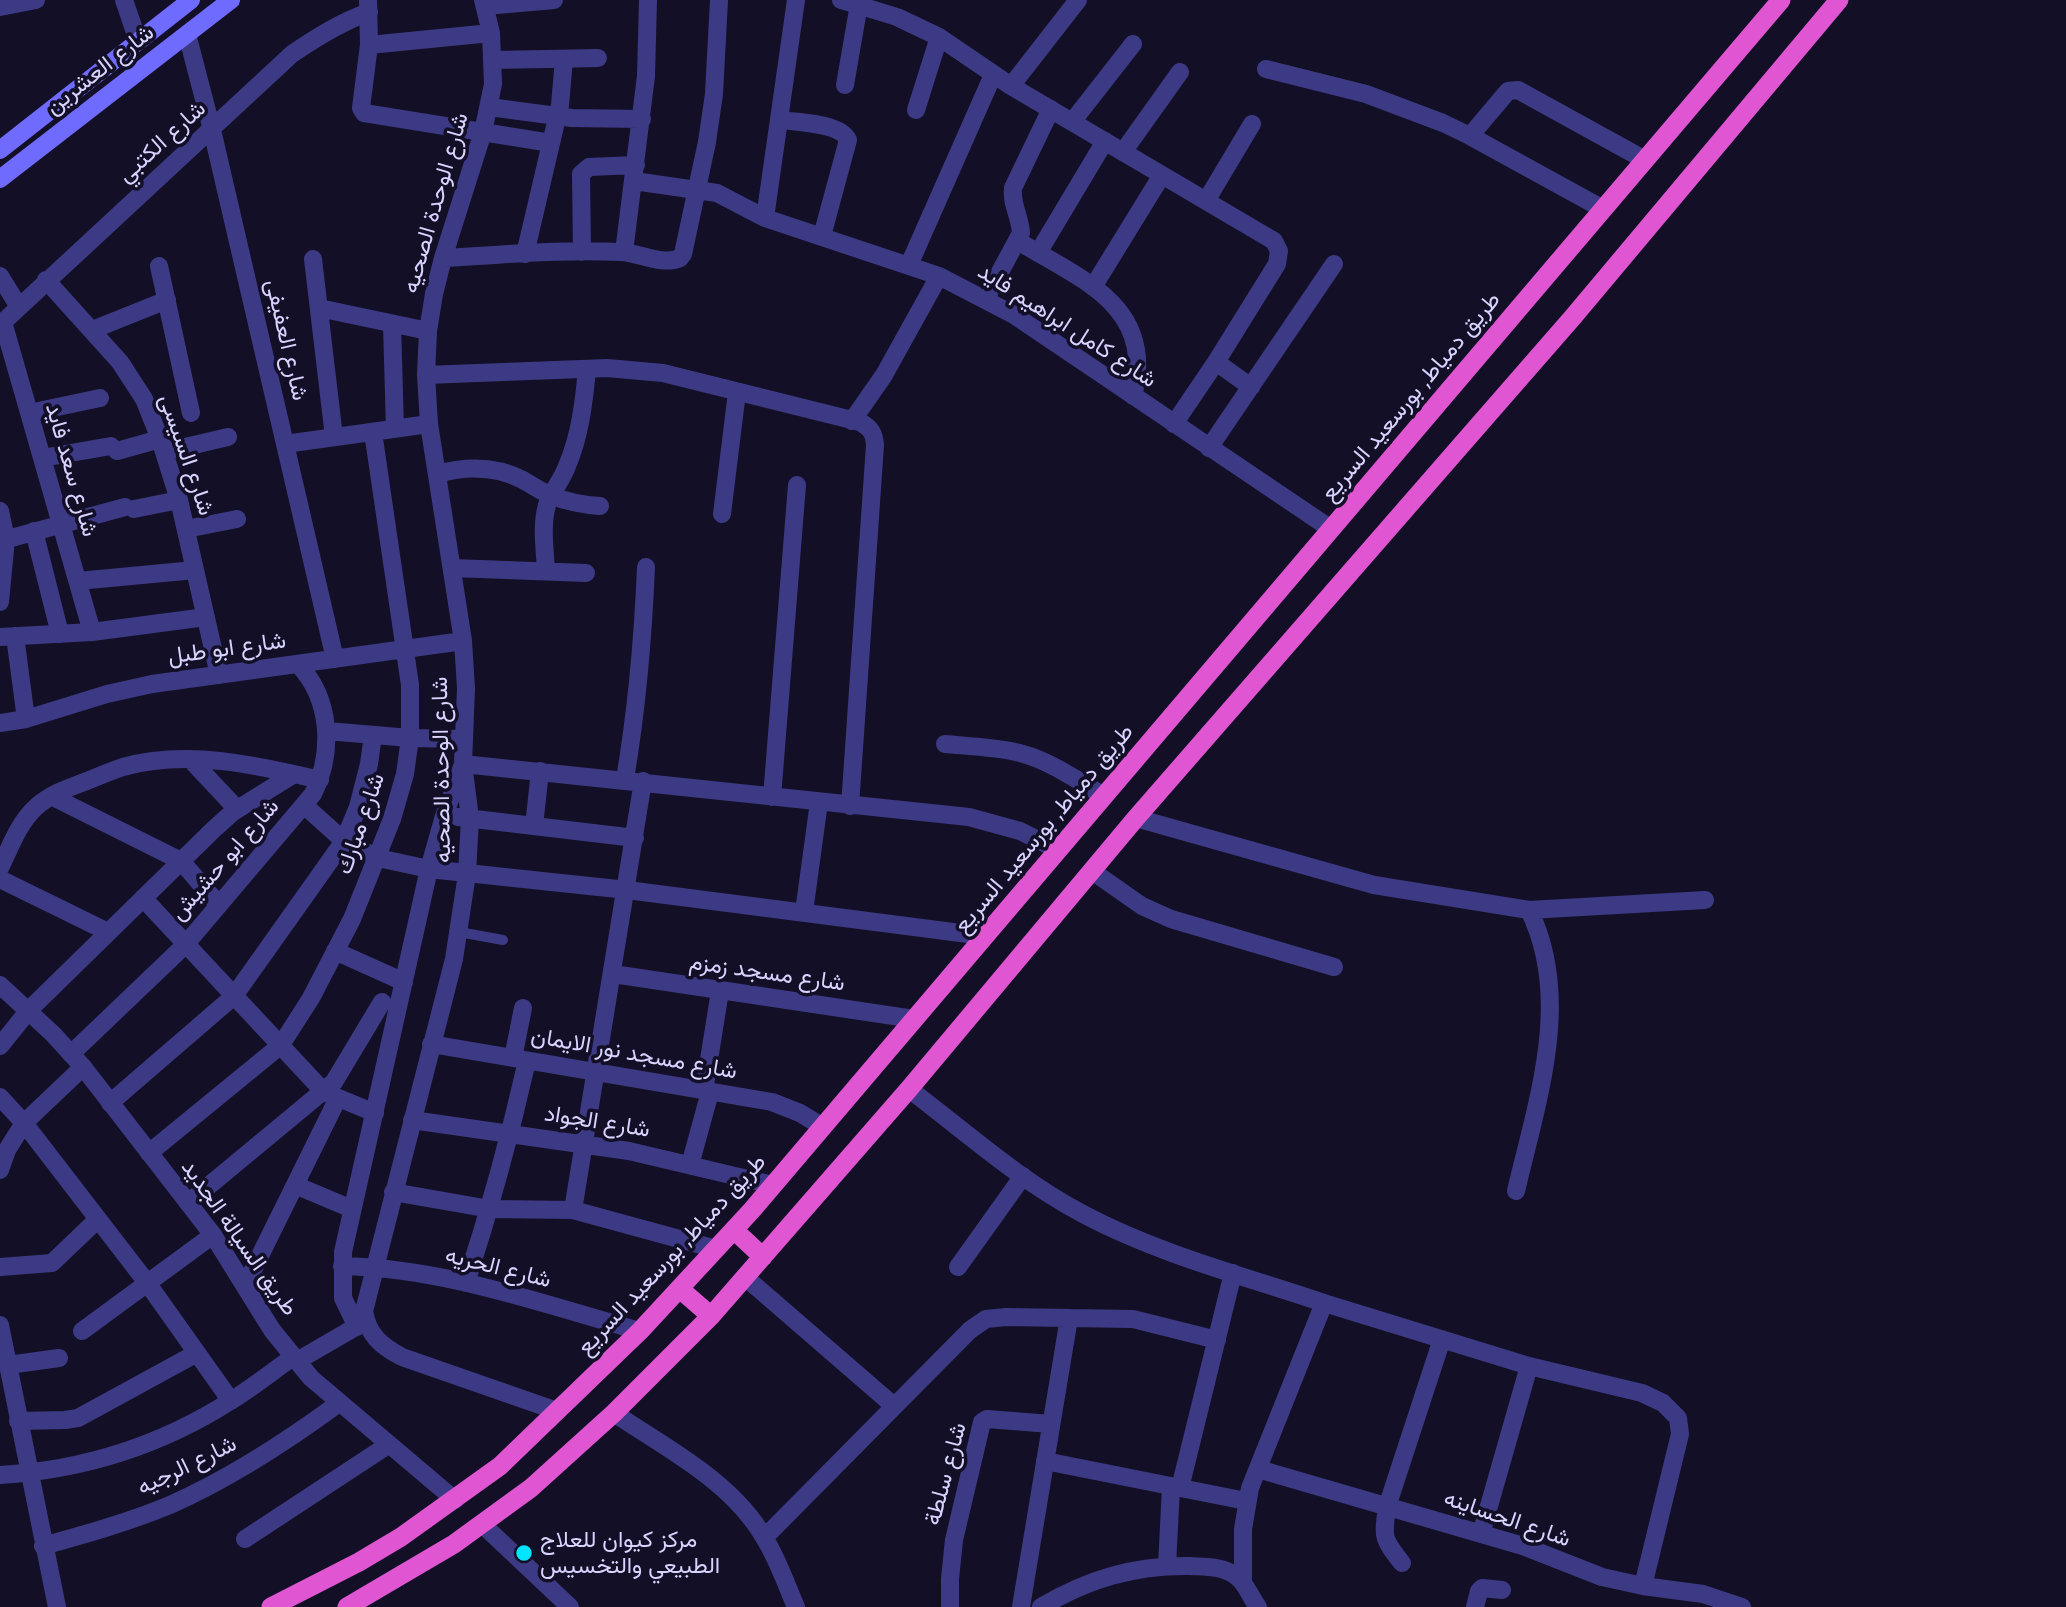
<!DOCTYPE html>
<html>
<head>
<meta charset="utf-8">
<style>
  body { margin:0 }
  canvas { display:block; background:#130f26 }
</style>
</head>
<body>
<canvas width="2066" height="1607"></canvas>
<script>
const context = document.querySelector('canvas').getContext('2d');
context.lineJoin = 'round';
function strokePath(path, color, width, dash) { context.strokeStyle = color; context.lineWidth = width; context.lineCap = dash ? 'butt' : 'round'; context.setLineDash(dash || []); context.stroke(path); }
function label(font, color, halo, rows, align = 'center') {
  context.font = font + ' "Open Sans",Vazirmatn,sans-serif'; context.lineWidth = 7; context.setLineDash([]); context.textBaseline = 'middle'; context.strokeStyle = halo; context.fillStyle = color; for (const [text, x, y, turn = 0] of rows) {
    context.save(); context.translate(x, y); context.rotate((+turn || 0) * Math.PI / 180); context.textAlign = isNaN(turn) ? turn : align; if (halo) context.strokeText(text, 0, 0); context.fillText(text, 0, 0); context.restore();
  }
}
strokePath(new Path2D(`
  M459 932 503 940`), '#3d3a85', 10);
strokePath(new Path2D(`
  M124 0 138 41
  M368 0 369 45 361 108 364 113 551 143
  M483 0 491 33 493 84 483 132 443 258 434 294 428 331 426 375 429 424 463 641 466 688 463 764 470 818 467 874 454 959 364 1311C368 1335 381 1346 402 1357L557 1411
  M841 0 897 17 939 37 1011 86 1274 241 1279 251 1277 264 1216 362 1174 424
  M485 6 554 0
  M0 7 36 0
  M187 34 212 130 335 659
  M369 45 491 33
  M493 60 598 58
  M1266 69 1366 94 1443 123 1470 136 1603 209
  M845 85 859 4
  M1011 86 1078 0
  M489 107 572 118 642 119
  M916 110 939 37
  M779 120C796 122 841 123 848 140L822 236
  M1072 122 1133 44
  M1470 136 1508 91 1518 90 1645 160
  M1123 152 1180 72
  M634 181 717 193 765 218 939 276 1014 315 1331 529
  M1206 201 1252 124
  M765 218 796 0
  M1018 241C1082 280 1156 306 1133 396
  M582 252 581 174 589 167 636 165
  M624 252 646 76 648 0
  M1038 253 1105 141
  M525 254 560 105 564 59
  M443 258C502 255 562 249 621 252 639 253 663 266 680 258L683 254 707 142 714 94 719 0
  M313 259 334 437
  M909 265 993 75
  M159 266 191 413
  M0 276 19 307
  M46 280 120 362 144 399 160 439 179 500 219 675
  M1093 287 1162 175
  M986 298 1021 233C1020 216 1011 204 1013 188L1051 109
  M319 308 428 331
  M3 322 92 632
  M392 324 395 429
  M0 325 292 54C317 37 341 22 369 12
  M92 330 167 300
  M1216 362 1251 387
  M426 375 607 368 663 373 860 422C871 428 874 433 875 445L850 806
  M29 413 100 398
  M852 421 884 375 939 276
  M285 444 429 424
  M1209 448 1334 264
  M117 451 160 439
  M164 452 228 437
  M42 458 111 446
  M437 474C466 466 496 466 523 480 533 486 542 492 552 496 568 502 584 505 600 506
  M134 509 179 500
  M0 511 6 539 0 602
  M722 514 737 392
  M186 529 237 519
  M34 531 60 634
  M0 541 125 507
  M453 568 586 573
  M546 571C545 550 541 526 547 505 552 491 562 480 567 466 580 436 584 402 587 369
  M78 581 195 570
  M15 636 26 719
  M0 637 92 632 206 617
  M0 723 26 719 107 694 152 684 463 641
  M327 731 410 738 464 739
  M945 744C967 746 989 747 1011 751 1045 757 1075 779 1104 796
  M190 759 237 809
  M625 779C637 708 643 639 646 567
  M51 796 181 861 219 905
  M772 797 797 485
  M305 806 344 841 378 858 429 869 627 890 984 936
  M458 817 635 838
  M1136 818 1374 885 1529 910C1573 999 1537 1101 1516 1191
  M534 826 540 771
  M0 868C10 848 18 824 35 808 50 794 68 788 87 781 99 776 111 771 123 767 187 749 257 765 320 780
  M1092 871 1142 906 1171 919 1334 967
  M0 879 108 932
  M143 898 324 1092 375 1113
  M1529 910 1705 900
  M804 912 819 802
  M335 951 404 982
  M613 974 914 1019
  M431 1044 772 1102 800 1113 823 1127
  M0 1046 29 1010 214 829 233 812 294 774
  M71 1054 185 945 313 794C334 752 331 699 298 664
  M513 1058 523 1008
  M909 1089C966 1132 1020 1181 1083 1214 1158 1254 1244 1276 1324 1303L1250 1488 1243 1529V1582
  M704 1091 720 991
  M0 1097 24 1123 148 1284 231 1401
  M110 1103 234 996 344 841 358 807 369 764 373 735
  M412 1120 629 1151 773 1185
  M149 1153 281 1045 311 998 352 919 392 819 405 774 410 738V685L373 432
  M690 1165 710 1092
  M0 1170 7 1150 24 1123 83 1067
  M295 1185 352 1209
  M393 1192 490 1209 573 1210 716 1249
  M188 1203 334 1082 382 1002
  M573 1210 643 781
  M342 1266C444 1268 543 1304 640 1331
  M0 1267 52 1263 98 1219
  M958 1267 1023 1176
  M745 1277 894 1406
  M466 1283C490 1209 510 1136 527 1061
  M245 1286 338 1098
  M1324 1303 1529 1366 1642 1393 1663 1403 1678 1418 1680 1434 1643 1586
  M0 1325 57 1607
  M357 1327 343 1298V1252L429 869 444 816 463 764 969 817 1020 831 1058 850
  M82 1331 213 1235
  M297 1361 366 1321
  M8 1365 59 1358
  M614 1413C667 1449 732 1481 765 1539 778 1560 786 1584 796 1607
  M18 1421 65 1420 78 1418 197 1353
  M1045 1461 1246 1501
  M1258 1469 1523 1546 1602 1577 1643 1586 1703 1594 1742 1607
  M0 1475C82 1470 162 1445 232 1400 253 1387 273 1371 293 1357
  M1180 1488 1233 1273
  M482 1524 570 1607
  M1481 1534 1529 1366
  M765 1537 970 1330 986 1319 1006 1317 1133 1319 1217 1340
  M245 1539 388 1445
  M43 1546C86 1534 129 1522 170 1505 231 1478 286 1442 339 1403
  M1402 1563C1382 1538 1383 1537 1387 1507L1442 1339
  M1167 1566 1171 1487
  M950 1607V1579L954 1540 982 1422 987 1419 1051 1424
  M1021 1607 1069 1318
  M1041 1607C1088 1579 1135 1565 1190 1566 1206 1567 1223 1566 1236 1576 1247 1584 1250 1597 1258 1607
  M1475 1607 1479 1591 1482 1588 1502 1590`), '#3d3a85', 18);
strokePath(new Path2D(`
  M0 985 53 1034 83 1067 213 1235 272 1330 311 1378 455 1500`), '#3d3a85', 18);
strokePath(new Path2D(`
  M0 150 191 0
  M0 179 231 0`), '#6f6bff', 18);
strokePath(new Path2D(`
  M734 1230 763 1257
  M680 1289 711 1316
  M271 1607 359 1562 401 1537 500 1466 640 1331 752 1210 1781 0
  M347 1607 454 1544 531 1488 614 1413 711 1316 909 1089 1136 818 1573 317 1839 0`), '#e055d1', 19);
for (const [x, y, r, color] of [
  [524,1553,9,"#00e5ff"]
]) { const dot = new Path2D(); dot.arc(x, y, r, 0, 2 * Math.PI); context.fillStyle = color; context.fill(dot); strokePath(dot, '#130f26', 2.5); }
label('23px', '#d9d4ff', '#130f26', [
  ["شارع العشرين",100,70,-38],
  ["شارع الكتبي",162,142,-42],
  ["شارع الوحدة الصحيه",436,203,-74],
  ["شارع كامل ابراهيم فايد",1067,326,33],
  ["شارع العفيفى",286,340,77],
  ["طريق دمياط, بورسعيد السريع",1411,397,-50],
  ["شارع السيسى",186,455,71],
  ["شارع سعد فايد",71,470,74],
  ["شارع ابو طبل",227,649,-8],
  ["شارع الوحدة الصحيه",442,770,-91],
  ["شارع مبارك",361,824,-71],
  ["طريق دمياط, بورسعيد السريع",1044,829,-50],
  ["شارع ابو حشيش",225,860,-49],
  ["شارع مسجد زمزم",767,973,8],
  ["شارع مسجد نور الايمان",634,1054,10],
  ["شارع الجواد",597,1122,9],
  ["طريق السيالة الجديد",239,1238,55],
  ["طريق دمياط, بورسعيد السريع",672,1255,-47],
  ["شارع الحريه",498,1268,14],
  ["شارع الرجيه",187,1466,-26],
  ["شارع سلطة",946,1474,-75],
  ["شارع الحساينه",1507,1519,19]
]);
label('23px', '#d9d4ff', '#130f26', [
  ["مركز كيوان للعلاج",540,1540],
  ["الطبيعي والتخسيس",540,1566]
], 'left');
</script>
</body>
</html>
